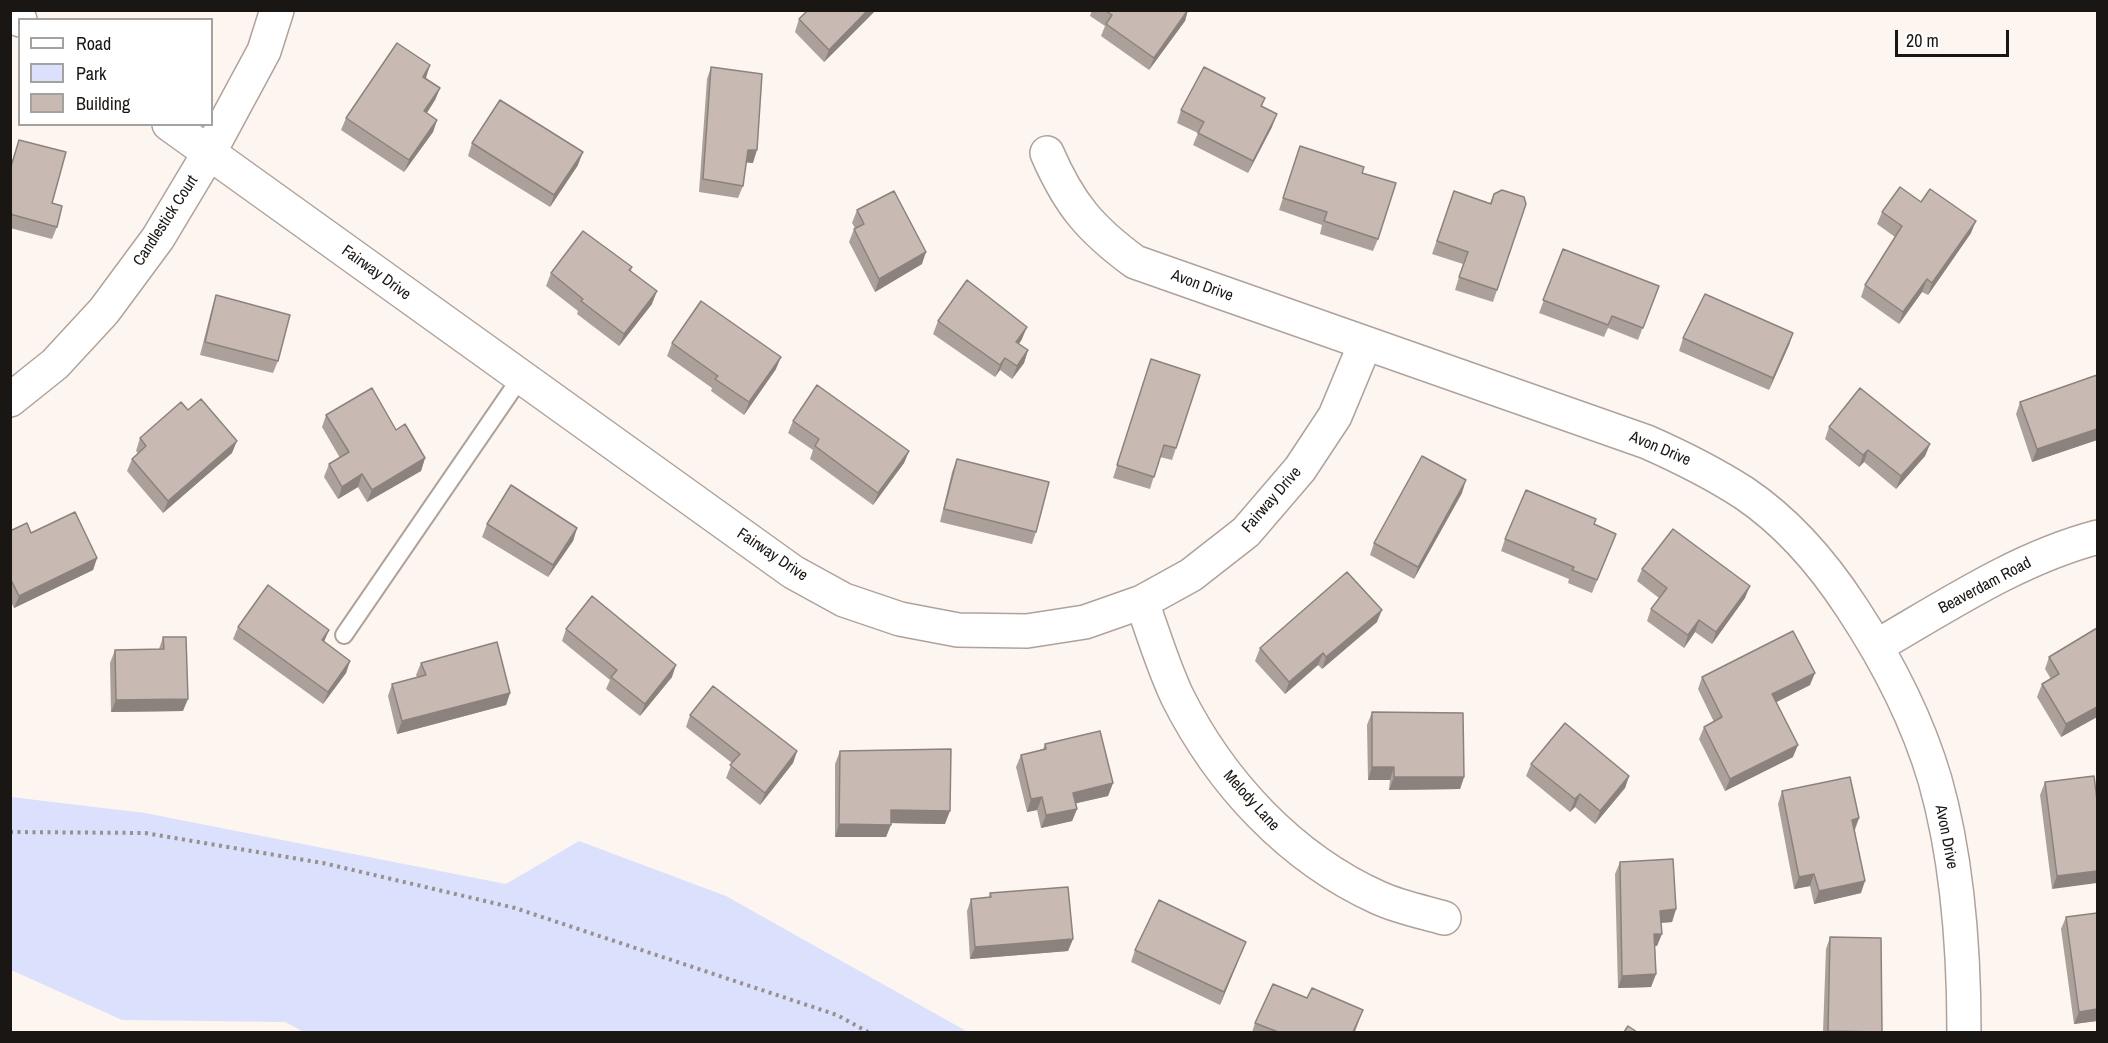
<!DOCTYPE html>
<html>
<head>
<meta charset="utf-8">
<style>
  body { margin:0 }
  #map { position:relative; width:2108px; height:1043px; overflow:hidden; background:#fdf5f0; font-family:"Archivo Narrow",sans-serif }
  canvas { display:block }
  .frame { position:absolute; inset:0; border:12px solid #1a1613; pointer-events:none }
  .legend { position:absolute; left:18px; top:18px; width:195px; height:108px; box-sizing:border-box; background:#fff; border:2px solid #a3a2a1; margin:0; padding:8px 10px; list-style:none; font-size:18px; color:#1a1613 }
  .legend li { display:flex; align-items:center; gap:12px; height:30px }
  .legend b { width:30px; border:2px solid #a3a2a1 }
  .scale { position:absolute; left:1895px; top:30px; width:114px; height:27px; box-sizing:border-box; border:3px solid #1a1613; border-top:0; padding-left:8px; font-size:18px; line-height:21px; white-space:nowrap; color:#1a1613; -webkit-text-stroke:4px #fff; paint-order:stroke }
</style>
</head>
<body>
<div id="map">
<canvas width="2108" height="1043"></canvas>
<div class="frame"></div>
<ul class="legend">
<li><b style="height:8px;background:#fff"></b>Road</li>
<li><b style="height:16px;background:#dbe1fc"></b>Park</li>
<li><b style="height:16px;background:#c8bab3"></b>Building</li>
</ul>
<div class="scale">20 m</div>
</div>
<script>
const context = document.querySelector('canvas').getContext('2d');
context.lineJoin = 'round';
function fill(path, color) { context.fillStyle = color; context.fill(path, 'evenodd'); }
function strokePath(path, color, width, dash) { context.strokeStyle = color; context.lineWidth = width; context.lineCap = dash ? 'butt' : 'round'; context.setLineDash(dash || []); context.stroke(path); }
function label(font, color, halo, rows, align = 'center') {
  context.font = font + ' "Archivo Narrow",sans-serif'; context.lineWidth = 5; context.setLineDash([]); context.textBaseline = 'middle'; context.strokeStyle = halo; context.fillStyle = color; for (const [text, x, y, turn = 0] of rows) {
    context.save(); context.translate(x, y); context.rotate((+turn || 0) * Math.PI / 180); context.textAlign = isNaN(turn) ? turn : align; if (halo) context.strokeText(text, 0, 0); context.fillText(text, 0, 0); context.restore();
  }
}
fill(new Path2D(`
  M11 797 145 813 506 884 579 841 726 896 968 1032H304L285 1022 122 1020 11 970Z`), '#dbe1fc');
const lane = new Path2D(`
  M344 635 521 377`);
const street = new Path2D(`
  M10 12 20 20
  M169 124 793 572 844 600 900 619 958 630 1027 631 1085 622 1142 602 1191 575 1246 532 1300 469 1335 416 1365 344
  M1047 153C1069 204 1090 229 1135 262L1647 442C1681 457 1713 473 1744 493 1787 522 1824 565 1852 608 1887 661 1917 719 1935 780 1958 861 1964 949 1964 1032
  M10 400 55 364 104 311 158 238 209 153 264 51 277 10
  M1142 602C1153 633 1163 666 1177 696 1220 782 1290 858 1379 898 1399 907 1423 912 1444 918
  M1877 646C1948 605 2018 558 2098 537`);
strokePath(lane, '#afa29b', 20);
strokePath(street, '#afa29b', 36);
strokePath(new Path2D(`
  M10 832 145 833 323 863 515 908 837 1015 868 1032`), '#97918d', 4, [3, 4.5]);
strokePath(lane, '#fff', 16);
strokePath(street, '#fff', 33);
fill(new Path2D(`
  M808 10H876L824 62 795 32 799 19Z
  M1092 10H1188L1185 21 1149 70 1101 36 1105 26 1090 16Z
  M711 67 753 163 746 162 743 186 738 198 699 192 707 79Z
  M426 78 440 88 435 100 427 113 437 120 433 132 404 172 341 130 346 118Z
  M1265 98 1262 106 1272 127 1248 173 1193 145 1198 133 1177 123 1181 110Z
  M19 140 52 203 57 227 52 239 10 228V167Z
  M472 143 578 165 550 207 468 156Z
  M1300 146 1362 173 1378 239 1373 251 1320 234 1322 225 1279 210Z
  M1454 191 1490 203 1494 194 1526 204 1493 302 1455 290 1463 264 1432 254Z
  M1921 202 1971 233 1928 295 1922 292 1899 324 1861 297 1865 285 1895 237 1877 224 1882 212Z
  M857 210 922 264 875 292 849 242 854 229 855 228 852 223Z
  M1563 249 1659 286 1638 340 1608 328 1604 337 1539 313Z
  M632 267 631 271 652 304 619 346 577 314 578 311 546 286 551 273Z
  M216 295 278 361 273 373 200 355 212 308Z
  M938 321 1022 339 1019 344 1028 350 1024 363 1012 379 1000 370 995 377 933 334Z
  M1793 333 1789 345 1769 390 1679 351 1683 338Z
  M672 343 776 369 744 415 711 391 712 388 667 356Z
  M1151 359 1176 448 1172 460 1160 457 1150 489 1113 478Z
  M2097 375V440L2032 462 2016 414 2020 402Z
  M188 410 232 453 163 513 127 471 132 459 138 453 136 451 140 438Z
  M326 415 396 430 425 458 421 471 367 502 358 487 338 499 324 477 329 464 340 458 322 427Z
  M793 421 909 451 904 463 873 505 810 459 813 450 788 433Z
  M1829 427 1930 444 1925 456 1896 489 1864 462 1859 467 1825 439Z
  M957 459 1036 532 1032 544 940 522 952 472Z
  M1462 493 1414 579 1370 555 1374 543Z
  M487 524 577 528 573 541 548 577 482 537Z
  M1594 524 1616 534 1592 593 1568 583 1569 579 1501 551 1505 539Z
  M10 531 31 533 97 558 93 570 14 608 10 600Z
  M1642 569 1745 598 1712 644 1695 632 1684 648 1647 621 1651 609 1659 598 1637 581Z
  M1377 622 1322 669 1318 665 1285 694 1255 661 1260 648Z
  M238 627 324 642 350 661 346 673 323 704 233 639Z
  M2097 628V717L2061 737 2037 697 2042 684 2051 679 2045 669 2049 657Z
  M566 629 672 677 640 716 606 689 610 680 562 641Z
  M163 637 183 711 111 712 110 663 115 650 159 649Z
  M421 663 510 693 506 705 397 734 388 696 392 684 417 677 416 675Z
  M1702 677 1810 685 1776 702 1793 757 1725 791 1699 739 1704 727 1714 722 1698 689Z
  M1372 712 1464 777 1460 789 1389 790 1390 780H1368L1367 725Z
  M690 715 797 751 793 763 760 805 726 778 732 763 686 727Z
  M1045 744 1113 783 1108 796 1076 803 1077 809 1072 821 1041 828 1037 810 1027 812 1016 767 1021 755 1043 749Z
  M840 751 945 824 891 823 886 837H835V764Z
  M1531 764 1629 776 1625 788 1595 824 1575 807 1570 812 1526 776Z
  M2045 782 2097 800 2052 889 2040 795Z
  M1782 791 1859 818 1855 830 1861 893 1814 904 1810 886 1794 889 1778 804Z
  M1620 862 1676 909 1672 922 1661 923 1657 946H1655L1656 974 1651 987 1618 988 1615 874Z
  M990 893 1073 939 1068 951 970 959 967 911 971 899 989 897Z
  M2097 913V1021L2074 1024 2061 929 2066 917Z
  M1830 937 1881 1032H1823L1826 949Z
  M1135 950 1241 954 1220 1005 1131 962Z
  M1307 998 1363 1010 1355 1032H1252L1255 1023Z`), '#aca09a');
fill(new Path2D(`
  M868 10H876L824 62 829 50Z
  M1188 10 1185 21 1149 70 1154 58Z
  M430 65 426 78 419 89 423 77Z
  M440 88 435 100 420 123 424 111Z
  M1277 114 1272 127 1248 173 1253 161Z
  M437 120 433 132 404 172 409 160Z
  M748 150H757L753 163 743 162Z
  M583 152 578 165 550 207 554 195Z
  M1976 221 1971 233 1928 295 1932 283Z
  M926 252 922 264 875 292 879 279Z
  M1927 279 1922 292 1899 324 1903 312Z
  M657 291 652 304 619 346 624 334Z
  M1027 327 1022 339 1011 355 1016 342Z
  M1793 333 1789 345 1769 390 1773 378Z
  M1028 350 1024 363 1012 379 1017 366Z
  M781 357 776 369 744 415 749 402Z
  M1005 358 1000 370 995 377 1000 365Z
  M2097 429V440L2032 462 2037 449Z
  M237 441 232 453 163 513 168 501Z
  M1930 444 1925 456 1896 489 1901 476Z
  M1868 450 1864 462 1859 467 1863 455Z
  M909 451 904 463 873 505 878 493Z
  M425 458 421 471 367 502 372 490Z
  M362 474 358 487 338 499 342 487Z
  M1466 480 1462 493 1414 579 1418 567Z
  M577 528 573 541 548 577 553 565Z
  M97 558 93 570 14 608 19 596Z
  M1750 586 1745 598 1712 644 1716 632Z
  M1382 610 1377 622 1322 669 1326 657Z
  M1699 620 1695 632 1684 648 1688 635Z
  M329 630 324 642 322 640Z
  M1323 653 1318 665 1285 694 1289 682Z
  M350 661 346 673 323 704 328 692Z
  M676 665 672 677 640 716 645 704Z
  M1815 673 1810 685 1767 707 1772 694Z
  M510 693 506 705 397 734 402 721Z
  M188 699 183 711 111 712 116 700Z
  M2097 707V717L2061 737 2066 724Z
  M1798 745 1793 757 1725 791 1730 779Z
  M797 751 793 763 760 805 765 793Z
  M1372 767H1394L1390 780H1368Z
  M1629 776 1625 788 1595 824 1600 811Z
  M1394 777H1464L1460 789 1389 790Z
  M1113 783 1108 796 1069 805 1073 793Z
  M1580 794 1575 807 1570 812 1575 799Z
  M1042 797 1037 810 1027 812 1031 799Z
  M1077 809 1072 821 1041 828 1046 815Z
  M891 810 950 811 945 824 886 823Z
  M1859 818 1854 830 1852 820Z
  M839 824 891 825 886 837H835Z
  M2097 871V883L2052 889 2057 876Z
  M1814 874 1810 886 1794 889 1799 877Z
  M1865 881 1861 893 1814 904 1819 891Z
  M1676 909 1672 922 1656 923 1660 911Z
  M1654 934H1662L1657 946H1650Z
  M1073 939 1068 951 970 959 975 947Z
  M1246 942 1241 954 1220 1005 1224 992Z
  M1656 974 1651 987 1618 988 1622 976Z
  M2097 1009V1021L2074 1024 2079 1012Z
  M1828 1031 1882 1032H1827Z`), '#8c827d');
const building = new Path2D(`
  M808 10H868L829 50 799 19Z
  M1105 10H1188L1154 58 1106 24 1112 15Z
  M397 43 430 65 423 77 440 88 424 111 437 120 409 160 346 118Z
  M711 67 762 74 757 150H748L743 186 703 179Z
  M1204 67 1265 98 1261 106 1277 114 1253 161 1198 133 1204 122 1181 110Z
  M500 100 583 152 554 195 472 143Z
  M19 140 66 152 52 203 62 206 57 227 10 214V170Z
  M1300 146 1364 167 1362 173 1396 183 1378 239 1324 221 1327 212 1283 198Z
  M1900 187 1921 202 1930 189 1976 221 1932 283 1927 279 1903 312 1865 285 1902 226 1882 212Z
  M1502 190 1524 197 1526 204 1497 290 1459 277 1468 252 1437 241 1454 191 1491 204 1494 194Z
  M894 191 926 252 879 279 854 229 864 224 857 210Z
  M583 231 632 267 629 270 657 291 624 334 581 301 583 299 551 273Z
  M1563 249 1659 286 1643 328 1612 316 1608 325 1543 300Z
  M967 280 1027 327 1016 342 1028 350 1017 366 1005 358 1000 365 938 321Z
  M1705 294 1793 333 1773 378 1683 338Z
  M216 295 290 315 278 361 205 342Z
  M701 301 781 357 749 402 715 379 718 376 672 343Z
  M1151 359 1200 375 1176 448 1164 445 1154 477 1117 465Z
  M2097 375V429L2037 449 2020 402Z
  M817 385 909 451 878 493 815 446 819 439 793 421Z
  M372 388 396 430 405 424 425 458 372 490 362 474 342 487 329 464 349 452 326 415Z
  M1860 388 1930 444 1901 476 1868 450 1863 455 1829 427Z
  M201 399 237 441 168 501 132 459 146 446 140 438 181 402 188 410Z
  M1422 456 1466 480 1418 567 1374 543Z
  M957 459 1049 482 1036 532 944 509Z
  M511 485 577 528 553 565 487 524Z
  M1526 490 1596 519 1594 524 1616 534 1597 580 1572 570 1574 567 1505 539Z
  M75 512 97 558 19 596 10 578V531L27 523 31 533Z
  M1673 529 1750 586 1716 632 1699 620 1688 635 1651 609 1667 588 1642 569Z
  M1347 572 1382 610 1326 657 1323 653 1289 682 1260 648Z
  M268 585 329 630 322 640 350 661 328 692 238 627Z
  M592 596 676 665 645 704 611 677 617 670 566 629Z
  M2097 628V707L2066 724 2042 684 2059 674 2049 657Z
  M1793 631 1815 673 1772 694 1798 745 1730 779 1704 727 1722 717 1702 677Z
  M163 637H186L188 699 116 700 115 650 164 649Z
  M497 642 510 693 402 721 392 684 426 675 421 663Z
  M713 686 797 751 765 793 730 765 740 754 690 715Z
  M1372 712 1463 713 1464 777H1394V767H1372Z
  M1565 723 1629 776 1600 811 1580 794 1575 799 1531 764Z
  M1100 731 1113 783 1073 793 1077 809 1046 815 1042 797 1031 799 1021 755 1046 749 1045 744Z
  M951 749 950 811 891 810V825L839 824 840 751Z
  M2094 776 2097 800V871L2057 876 2045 782Z
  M1850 777 1859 818 1852 820 1865 881 1819 891 1814 874 1799 877 1782 791Z
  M1673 859 1676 909 1660 911 1662 934H1654L1656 974 1622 976 1620 862Z
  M1068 887 1073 939 975 947 971 899 991 897 990 893Z
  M1159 900 1246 942 1224 992 1135 950Z
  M2097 913V1009L2079 1012 2066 917Z
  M1830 937 1881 938 1882 1032 1828 1031Z
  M1273 984 1307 998 1312 988 1363 1010 1353 1032H1278L1255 1023Z
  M1628 1026 1637 1032H1624Z`);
fill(building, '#c8bab3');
strokePath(building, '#8c827d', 1.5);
label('16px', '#1a1613', '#fff', [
  ["Candlestick Court",166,221,-57],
  ["Fairway Drive",376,273,36],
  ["Avon Drive",1202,286,20],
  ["Avon Drive",1660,449,23],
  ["Fairway Drive",1272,500,-49],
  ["Fairway Drive",772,555,34],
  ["Beaverdam Road",1985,586,-28],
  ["Melody Lane",1251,801,48],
  ["Avon Drive",1946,837,79]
]);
</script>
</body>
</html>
